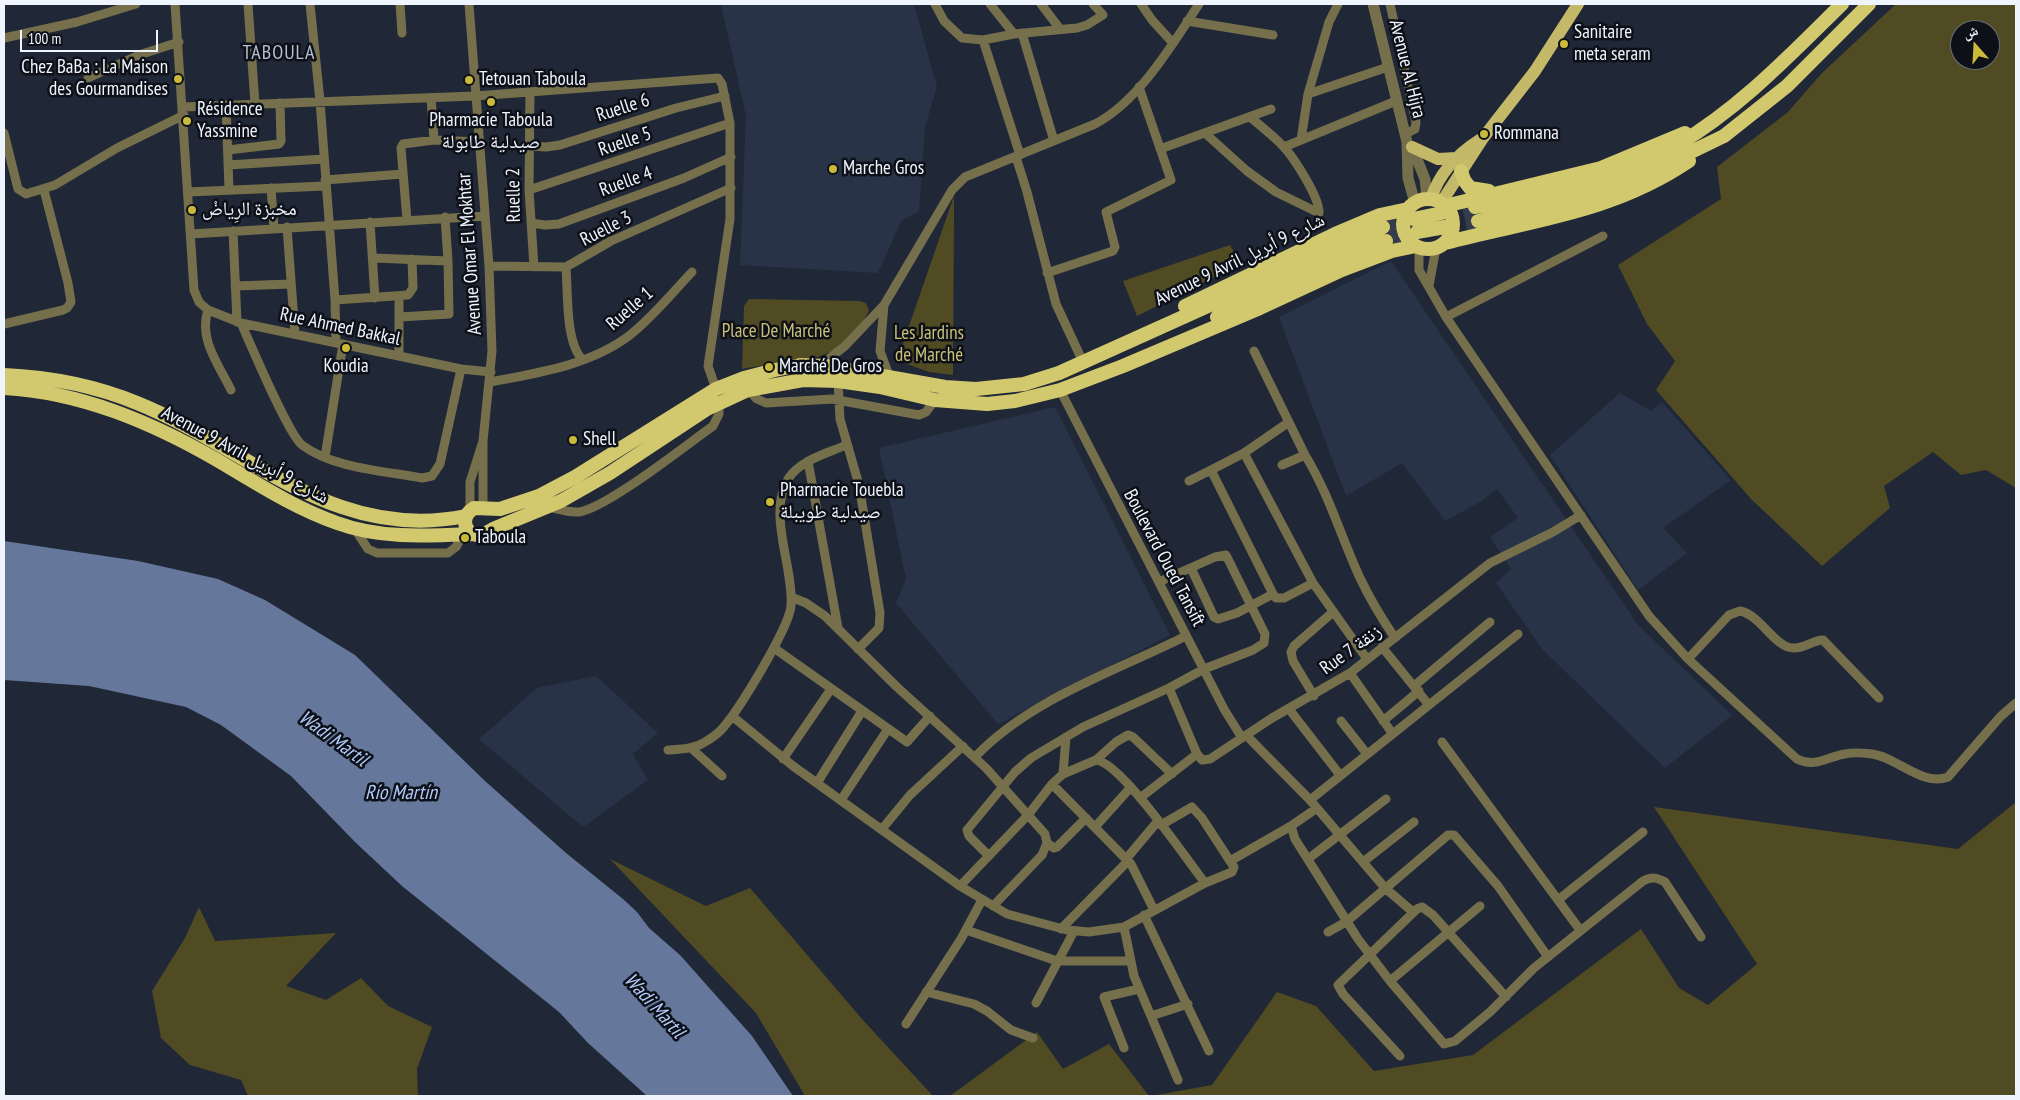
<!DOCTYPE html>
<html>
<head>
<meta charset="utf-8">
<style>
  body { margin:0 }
  #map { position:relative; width:2020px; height:1100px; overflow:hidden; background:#202737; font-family:"PT Sans Narrow","Noto Naskh Arabic",sans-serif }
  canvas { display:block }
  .frame { position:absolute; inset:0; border:5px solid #eff5ff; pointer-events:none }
  .north { position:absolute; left:1950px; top:20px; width:50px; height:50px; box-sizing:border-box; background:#0d1017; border:1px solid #676c74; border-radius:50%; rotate:341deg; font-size:14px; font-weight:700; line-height:20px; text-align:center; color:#eff5ff }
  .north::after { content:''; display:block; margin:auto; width:18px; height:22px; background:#c9ba3a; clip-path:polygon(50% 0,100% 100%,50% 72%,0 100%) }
  .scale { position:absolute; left:20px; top:30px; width:138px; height:22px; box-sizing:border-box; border:2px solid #eff5ff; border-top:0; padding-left:6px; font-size:15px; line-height:18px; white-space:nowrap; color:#eff5ff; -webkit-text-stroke:4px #0d1017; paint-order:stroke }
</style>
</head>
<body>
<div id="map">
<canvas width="2020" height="1100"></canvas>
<div class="frame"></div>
<div class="north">ش</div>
<div class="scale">100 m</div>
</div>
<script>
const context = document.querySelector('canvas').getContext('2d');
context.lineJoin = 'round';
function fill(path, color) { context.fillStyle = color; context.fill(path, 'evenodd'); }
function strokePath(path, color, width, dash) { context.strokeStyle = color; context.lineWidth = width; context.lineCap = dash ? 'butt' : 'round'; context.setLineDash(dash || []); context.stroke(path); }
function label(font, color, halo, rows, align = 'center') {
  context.font = font + ' "PT Sans Narrow","Noto Naskh Arabic",sans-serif'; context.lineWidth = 5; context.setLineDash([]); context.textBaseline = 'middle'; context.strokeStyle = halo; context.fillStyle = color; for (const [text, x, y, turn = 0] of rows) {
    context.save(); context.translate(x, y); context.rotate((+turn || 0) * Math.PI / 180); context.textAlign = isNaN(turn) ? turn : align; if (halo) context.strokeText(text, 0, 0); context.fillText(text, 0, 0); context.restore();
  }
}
fill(new Path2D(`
  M721 4H914L937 87 925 127 919 211 901 221 878 273 740 265 746 116Z
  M1391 261 1638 625 1732 715 1665 768 1542 649 1496 583 1511 569 1490 537 1518 518 1497 489 1480 502 1445 521 1402 463 1346 496 1279 317Z
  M1620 393 1651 411 1662 402 1731 480 1663 528 1687 553 1638 590 1550 455Z
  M1055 407 1170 635 998 724 896 603 906 579 879 448Z
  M596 676 658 733 633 754 648 780 583 827 479 739 537 688Z`), '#293348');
fill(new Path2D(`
  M1896 4H2016V488L1986 470 1961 475 1933 452 1884 486 1890 508 1822 566 1751 499 1656 390 1675 361 1647 324 1618 265 1721 199 1717 167 1788 112 1822 73ZM1960 30H1990V60H1960Z
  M954 196V215L953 375 929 372 907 364 900 352Z
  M1230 245 1241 264 1137 316 1123 281Z
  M749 299 859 301 866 303 869 310C843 369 794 358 742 369L744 306Z
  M2016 802V1096H1151L1212 1085 1277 992 1316 1006 1374 1071 1473 1055 1641 929 1679 988 1708 1005 1757 964 1654 807 1958 849Z
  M610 859 706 906 750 888 862 1019 933 1096H805L756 1013Z
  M199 907 215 941 336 933 286 986 326 1000 361 978 388 1006 432 1027 417 1069 418 1096H248L241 1080 190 1065 161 1038 152 991 185 938Z
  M1037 1032 1063 1069 1109 1044 1149 1096H950Z`), '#504b22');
fill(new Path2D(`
  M4 541 138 561 218 579 265 600 355 655 485 781 566 853 623 899 637 912 649 928 680 955 752 1036 793 1096H647L588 1043 559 1012 402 886 355 842 291 776 221 725 186 707 89 686 4 680Z`), '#65789c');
strokePath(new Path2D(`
  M1442 213 1475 207
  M1383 227 1413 219
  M1445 227 1478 221
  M1386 241 1417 232`), '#353c4b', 14, [14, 7]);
strokePath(new Path2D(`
  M175 4 194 290 199 302 208 310 241 323 461 369 491 372
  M248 4 255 104
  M310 4 320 101 335 300 336 342
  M400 4 402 33
  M469 4 489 266 492 351 483 441V507
  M935 4 944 21 962 38 983 40 1014 34 1077 28 1087 25 1103 15 1093 4
  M990 4 1014 34
  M1041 4 1060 29
  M1141 4 1152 20 1172 42
  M1390 4 1416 122 1415 129 1405 134
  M1187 21 1273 35
  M1022 33 1054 141
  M4 38 77 22 136 4
  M983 40 1020 155
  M88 78 139 55 179 42
  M530 91 529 190 534 267
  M1308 94 1329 22 1338 4
  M431 98 434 140
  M226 105 229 190
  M183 107 475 96 718 78 722 84 730 123V219L708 366 716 389
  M4 133 18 189 26 194 55 185 117 148 184 115
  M1206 134 1247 171 1276 192 1319 213C1320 198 1293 156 1282 145 1272 135 1261 126 1250 117
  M1301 140 1308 94 1388 67
  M530 146 546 147 560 145 676 108 725 96
  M1284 147 1396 101
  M1160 149 1271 109
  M228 150 279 144 281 141 280 103
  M1016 157 1027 192 1056 304 1083 362
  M228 165 324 159
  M325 180 403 174
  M271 188 274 228
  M529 190 730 123
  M188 192 325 186
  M407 220 401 148 403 144 434 140 479 142
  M370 222 375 298
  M531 223 545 225 559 224 684 178 731 157
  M287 227 295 334
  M233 231 237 322
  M191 234 485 216
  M1419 248V270L1446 317 1649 616 1688 659 1797 759C1816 768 1826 757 1845 754 1853 752 1864 753 1872 754 1897 757 1922 787 1948 777L2000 717 2016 703
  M373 258 448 261 445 217
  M489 266 566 267 611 241 731 188
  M566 267C568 290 565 344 583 360
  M1047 273 1113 251 1115 247 1106 212 1171 180 1139 87
  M235 286 291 284
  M1429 286 1436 248
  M399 296V356
  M335 300 408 295 413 288 412 259
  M884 305 880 351 890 378
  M208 310C198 339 219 365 231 390
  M400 317 449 314 448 261
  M1446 317 1603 236
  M241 323C251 345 288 434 302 445 332 468 385 471 422 478L432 476 440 464 461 369
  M4 324 63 310 67 308 71 302 68 283 44 190
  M1254 351 1305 455
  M821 365 845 346 884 305 952 190 965 177 1095 124C1139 101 1172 45 1199 4
  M838 381 840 419 859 485 880 613 879 628 858 649
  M490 382C538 373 591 365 630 335 653 317 672 293 692 272
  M748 390 757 399 766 403 832 399 919 415 926 412 935 400
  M1060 390 1224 709 1242 738
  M1289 422 1244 453 1313 583 1367 659
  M1244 453 1211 470 1273 594 1276 598H1284L1313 583
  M325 457 343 344
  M808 461 838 628
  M1282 465 1305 455C1329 494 1341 537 1360 578 1370 599 1382 619 1395 638
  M1189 481 1211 470
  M549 507C558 509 569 513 579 512 607 508 686 445 713 426L719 414V401
  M470 510V482L482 444
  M354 528 368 549 377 553H448L456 547 463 534
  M1191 568 1214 617 1218 619 1237 613 1273 594
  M791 597 806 603 825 616 897 687 986 768 1045 834 1047 843 1042 855 993 906
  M1382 647 1428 704
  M774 648 907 742 930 716
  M1688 659 1729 615 1740 611C1761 615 1774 647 1793 648 1804 649 1813 640 1823 640L1879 698
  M1350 673 1392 733
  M1414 686 1490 622
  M1169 688 1197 754
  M1314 696 1293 661 1291 652 1294 646 1333 612
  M1289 709 1340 775
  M732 716 793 766 960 886 1007 914 1067 930 1089 932 1124 927
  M1341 721 1367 754
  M1383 721 1419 691
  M1246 735 1310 800 1385 888 1413 912
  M1442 742 1580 930
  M691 748 722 776
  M668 750C681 749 694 749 705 742 710 739 716 735 720 731 737 714 789 628 791 606 794 568 767 514 788 479 800 460 826 454 846 445
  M975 757C1030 699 1116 671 1186 636
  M783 759 831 689
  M1096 760 1116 742 1128 735 1133 737 1172 774
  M1063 774 1096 760C1121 762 1187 860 1205 883L1124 927 1134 976 1178 1080
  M817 783 862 711
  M1052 784 1131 864 1154 910
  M1140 798 1197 754 1202 760 1210 759 1272 718 1350 673 1490 563 1553 532 1581 515
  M841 800 888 729
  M1310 800 1518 634
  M1317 808 1291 826 1295 839 1358 939 1390 981 1444 1044 1455 1041 1490 1012 1534 968 1643 881C1652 877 1656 877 1665 882L1701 937
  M1161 825 1192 807 1202 818 1230 861 1291 826
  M1095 827 1131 787
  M882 829 910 795 963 746
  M1047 843 1054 848 1057 847 1086 818
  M989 856 969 836 967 830 1015 772 1031 758 1083 727 1169 688 1204 669 1253 650 1264 643 1265 634 1226 555 1215 557 1159 582
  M1126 859 1158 821
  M1308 859 1386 799
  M1363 862 1414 822
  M1205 883 1232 872 1234 867 1230 861
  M960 886 1028 815 1052 784 1063 774 1066 737
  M1558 900 1643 832
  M1144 915 1209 1051
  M1061 929 1128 861
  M966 930 1057 961H1130
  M1328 932 1346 922 1448 835H1454L1498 886 1548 957
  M1390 981 1480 906
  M926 992 974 1004 987 1011 1011 1030 1033 1038
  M1036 1003 1074 931
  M1151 1016 1188 1004
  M906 1024 961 939 982 900
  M1124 1048 1104 997 1139 989
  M1400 1056 1343 994 1338 985 1417 909 1422 907 1433 915 1506 997`), '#75704b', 9);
strokePath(new Path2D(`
  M1373 4 1407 142 1408 178 1415 203
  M1412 147 1425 179 1427 199`), '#75704b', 11);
strokePath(new Path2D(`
  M1412 147 1438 159 1456 158
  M1431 199C1439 173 1457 154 1481 139
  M1441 203 1483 138 1535 71 1578 4`), '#c3b969', 12);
strokePath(new Path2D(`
  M1461 171 1464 180 1470 188 1489 191
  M1403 224a25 25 0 1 1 50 0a25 25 0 1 1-50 0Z
  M1445 206 1601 168 1685 133
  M1475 207C1545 199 1616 180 1677 145 1740 108 1791 54 1842 4
  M1413 219 1442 213
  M1478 221 1561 205 1625 184 1724 136 1787 86 1869 4
  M1417 232 1445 227
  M1445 243C1532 220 1612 213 1689 161
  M1185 306 1335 234 1380 215 1408 209
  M1217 317 1316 269 1386 241
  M4 375C48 377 96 386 137 403 249 448 333 543 466 516
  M4 388C80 392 151 422 217 460 256 483 294 508 337 523 380 539 427 536 472 534L481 536 493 529 561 501 610 473 707 409 748 390 803 380 838 381 880 387 935 400 987 404 1015 401 1060 390 1123 366 1260 308 1342 270 1392 251 1416 246
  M472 534C462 526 463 515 474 508L500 509 539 496 575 477 716 389 744 378 775 370 800 365 826 366 945 387 976 389 1024 384 1059 373 1383 227`), '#d2c86e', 14);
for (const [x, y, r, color] of [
  [1564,44,5,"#c9ba3a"],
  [178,79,5,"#c9ba3a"],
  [469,80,5,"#c9ba3a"],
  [491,102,5,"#c9ba3a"],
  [187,121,5,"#c9ba3a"],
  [1484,134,5,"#c9ba3a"],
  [833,169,5,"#c9ba3a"],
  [192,210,5,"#c9ba3a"],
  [346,348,5,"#c9ba3a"],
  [769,367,5,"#c9ba3a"],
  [573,440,5,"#c9ba3a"],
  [770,502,5,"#c9ba3a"],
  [465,538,5,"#c9ba3a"]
]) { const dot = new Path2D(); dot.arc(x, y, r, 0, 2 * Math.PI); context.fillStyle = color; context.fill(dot); strokePath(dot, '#0d1017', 2); }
label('19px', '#eff5ff', '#0d1017', [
  ["Sanitaire",1574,33],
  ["meta seram",1574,55],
  ["Chez BaBa : La Maison",168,68,"right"],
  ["des Gourmandises",168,90,"right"],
  ["Tetouan Taboula",479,80],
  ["Résidence",197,110],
  ["Yassmine",197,132],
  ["Pharmacie Taboula",491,121,"center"],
  ["صيدلية طابولة",491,143,"center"],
  ["Rommana",1494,134],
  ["Marche Gros",843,169],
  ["مخبزة الرِياضْ",202,210],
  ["Koudia",346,367,"center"],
  ["Marché De Gros",779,367],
  ["Shell",583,440],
  ["Pharmacie Touebla",780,491],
  ["صيدلية طويبلة",780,513],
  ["Taboula",475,538]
], 'left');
label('19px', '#eff5ff', '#0d1017', [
  ["Avenue Al Hijra",1407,69,76],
  ["Ruelle 6",623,108,-18],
  ["Ruelle 5",625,142,-19],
  ["Ruelle 4",626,182,-20],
  ["Ruelle 2",514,195,-91],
  ["Ruelle 3",606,229,-27],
  ["Avenue Omar El Mokhtar",470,254,-94],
  ["Avenue 9 Avril شارع 9 أبريل",1240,260,-26],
  ["Ruelle 1",630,309,-41],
  ["Rue Ahmed Bakkal",340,327,12],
  ["Avenue 9 Avril شارع 9 أبريل",245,455,28],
  ["Boulevard Oued Tansift",1164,558,62],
  ["Rue 7 زنقة",1351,650,-36]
]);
label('19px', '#c9c17b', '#0d1017', [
  ["Place De Marché",776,332],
  ["Les Jardins",929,334],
  ["de Marché",929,356]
]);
context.letterSpacing = '1px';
label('20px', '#b4bfd3', '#0d1017', [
  ["TABOULA",279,53]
]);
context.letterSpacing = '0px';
label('italic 20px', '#b1cafa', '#0d1017', [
  ["Wadi Martil",333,739,36],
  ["Río Martín",401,793],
  ["Wadi Martil",654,1006,48]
]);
</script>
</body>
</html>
